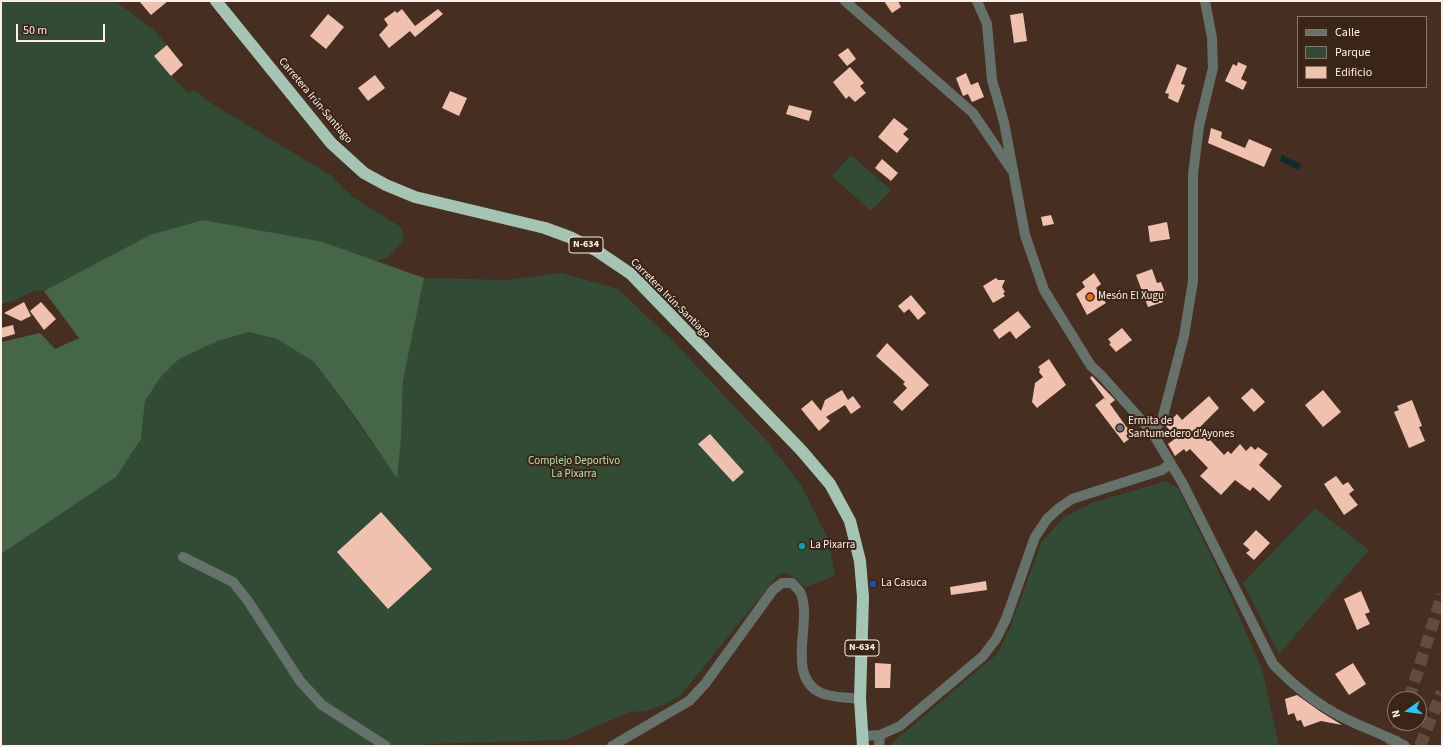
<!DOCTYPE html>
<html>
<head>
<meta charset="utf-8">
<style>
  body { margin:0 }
  #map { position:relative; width:1443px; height:747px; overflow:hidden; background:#462f20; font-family:"Source Sans 3",sans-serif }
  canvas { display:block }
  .frame { position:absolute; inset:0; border:2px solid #ffefe6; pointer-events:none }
  .legend { position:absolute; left:1297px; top:16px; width:130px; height:72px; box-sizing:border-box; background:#3b2516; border:1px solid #897669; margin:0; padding:5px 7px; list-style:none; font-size:12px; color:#ffefe6 }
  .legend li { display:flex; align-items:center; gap:8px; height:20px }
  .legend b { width:20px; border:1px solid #897669 }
  .north { position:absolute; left:1387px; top:691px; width:40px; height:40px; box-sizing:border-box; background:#3b2516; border:1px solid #897669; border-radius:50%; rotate:256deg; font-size:11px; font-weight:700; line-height:16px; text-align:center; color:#ffefe6 }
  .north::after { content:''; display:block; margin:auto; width:14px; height:18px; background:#25c9fe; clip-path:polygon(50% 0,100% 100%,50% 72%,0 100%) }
  .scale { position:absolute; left:16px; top:24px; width:89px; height:18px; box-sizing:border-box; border:2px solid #ffefe6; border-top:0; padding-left:5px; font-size:12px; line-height:14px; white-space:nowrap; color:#ffefe6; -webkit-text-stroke:3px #3b2516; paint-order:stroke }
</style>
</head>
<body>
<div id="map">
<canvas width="1443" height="747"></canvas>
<div class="frame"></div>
<ul class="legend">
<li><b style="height:5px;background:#65726b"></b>Calle</li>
<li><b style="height:11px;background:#324b35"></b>Parque</li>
<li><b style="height:11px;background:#f0c1ae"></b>Edificio</li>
</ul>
<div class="north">N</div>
<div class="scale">50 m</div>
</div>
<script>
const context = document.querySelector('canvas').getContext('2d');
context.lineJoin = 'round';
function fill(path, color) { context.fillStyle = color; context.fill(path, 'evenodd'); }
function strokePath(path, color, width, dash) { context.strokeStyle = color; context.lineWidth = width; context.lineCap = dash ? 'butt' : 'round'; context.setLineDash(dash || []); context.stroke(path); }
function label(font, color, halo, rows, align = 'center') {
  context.font = font + ' "Source Sans 3",sans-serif'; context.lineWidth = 4; context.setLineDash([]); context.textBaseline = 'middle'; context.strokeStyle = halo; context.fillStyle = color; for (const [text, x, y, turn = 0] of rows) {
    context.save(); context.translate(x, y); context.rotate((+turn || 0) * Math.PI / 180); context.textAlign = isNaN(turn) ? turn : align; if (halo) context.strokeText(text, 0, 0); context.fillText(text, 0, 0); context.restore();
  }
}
fill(new Path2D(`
  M1 1H115L153 29 167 45 171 76 189 93 194 89 211 103 330 175 354 198 401 227 404 240 388 257 376 261 323 242 31 292 14 301 1 304Z
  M851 155 891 190 871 211 832 176Z
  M562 273 618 289 673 341 766 440 801 485 828 539 835 576 806 587 787 573 779 574 681 695 664 705 645 711 630 712 565 740 427 744 425 746H1V554L116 477 141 439 145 401 160 378 179 359 218 341 248 332 277 339 314 362 397 477 401 439 403 381 424 278 506 280Z
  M1166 481 1178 488 1229 593 1262 669 1279 746H892V743L997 654 1010 628 1041 543 1064 517 1092 503Z
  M1315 508 1369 550 1279 654 1243 583Z`), '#324b35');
fill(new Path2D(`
  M203 220 323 242 424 278 403 381 401 439 397 478 358 421 314 362 277 339 248 332 218 341 179 359 160 378 145 401 141 439 116 477 1 554V342L40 333 55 349 79 338 44 291 150 235Z`), '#456649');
fill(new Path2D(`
  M1282 155 1301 164 1299 170 1280 161Z`), '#0b2b2c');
fill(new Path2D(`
  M139 1H168L151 15Z
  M884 1H898L901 7 892 13Z
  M402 9 415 26 438 9 443 14 415 37 410 31 389 48 379 35 388 25 384 19 395 11 397 13Z
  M1023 13 1027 41 1014 43 1010 15Z
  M328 14 344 27 326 49 310 36Z
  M167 45 183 65 171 76 154 56Z
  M848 48 856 59 847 66 838 55Z
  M1238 62 1247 66 1241 79 1247 82 1243 90 1225 81 1233 64 1237 66Z
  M1177 64 1187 68 1181 84 1185 85 1178 103 1168 98 1169 94 1165 93Z
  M850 67 864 83 860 86 866 93 855 102 849 96 846 99 833 82Z
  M966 73 971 85 978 82 984 97 972 102 968 94 963 96 956 78Z
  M375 75 385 88 368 101 358 88Z
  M450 91 467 98 459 116 442 108Z
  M789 105 812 111 809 121 786 114Z
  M894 118 908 129 903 134 909 139 897 153 878 137Z
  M1211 128 1222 132 1221 138 1245 148 1249 139 1272 149 1264 167 1208 143Z
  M882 159 898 173 891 181 875 168Z
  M1051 215 1054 224 1043 226 1041 217Z
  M1167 222 1170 239 1150 242 1148 226Z
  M1152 269 1157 283 1161 282 1166 295 1161 297 1163 302 1148 307 1136 275Z
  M1094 273 1101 284 1096 288 1106 303 1087 315 1076 294 1085 287 1082 282Z
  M996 278 998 280H1005L1002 287 1005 292 1003 293 1005 296 993 303 983 286Z
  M911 295 926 313 918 320 909 309 904 313 898 306Z
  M24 302 31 316 21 321 4 313Z
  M41 302 56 319 44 330 30 311Z
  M1018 311 1031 327 1016 339 1010 331 999 339 993 330Z
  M13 325 15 334 1 338V328Z
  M1122 328 1132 340 1116 352 1109 344 1111 343 1108 339Z
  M887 343 929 385 902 411 893 402 907 388 903 384 905 382 876 356Z
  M1049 359 1066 385 1037 408 1032 402 1035 383 1043 377 1039 372 1040 369 1038 367Z
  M1092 376 1115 400 1110 404 1133 436 1124 443 1095 405 1104 398 1106 400 1090 378Z
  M1252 388 1265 402 1254 412 1241 398Z
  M842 390 848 400 853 396 861 407 851 414 845 405 826 417 830 421 819 431 801 409 812 400 821 411 825 400Z
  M1323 390 1341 412 1323 427 1305 405Z
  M1209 396 1219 408 1199 428 1224 455 1228 451 1231 454 1240 444 1246 451 1251 446 1255 450 1258 447 1268 454 1259 465 1282 486 1269 501 1253 487 1250 491 1235 480 1221 495 1200 476 1208 468 1190 449 1186 452 1184 449 1175 456 1168 444 1176 438 1166 426 1168 423 1177 414 1182 420Z
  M1412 400 1422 426 1419 427 1425 441 1409 448 1394 412 1399 410 1397 406Z
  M710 434 744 472 733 482 698 444Z
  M1336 476 1343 485 1348 482 1354 490 1349 494 1358 505 1344 515 1324 484Z
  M381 512 432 569 388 609 337 552Z
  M1256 530 1270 543 1254 560 1246 553 1250 550 1243 544Z
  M986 581 987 590 951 595 950 587Z
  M1361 591 1370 612 1365 614 1370 624 1357 630 1344 599Z
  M875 663 891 664 890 688H875Z
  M1353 663 1366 684 1349 695 1335 674Z
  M1297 695 1321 712 1342 725 1321 721 1304 727 1301 720 1297 721 1294 713 1288 715 1285 699Z`), '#f0c1ae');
strokePath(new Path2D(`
  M1409 699 1442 595
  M1391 746 1400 723
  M1420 746 1442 692`), '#624c3e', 12, [12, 6]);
strokePath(new Path2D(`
  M845 1 973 113 1011 169
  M977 1 987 24 992 80 1004 122 1025 235 1044 290 1091 366 1101 375 1152 432 1183 484 1273 664C1293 685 1318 705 1344 718 1364 728 1385 735 1405 746
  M1152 432 1162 420 1184 336 1193 281V174L1199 126 1213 68 1212 38 1205 1
  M183 557 233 582 248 601 300 681 322 705 386 746
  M862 736 880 735 900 726 983 656 996 639 1006 619 1035 537 1047 519 1059 508 1072 499 1162 470 1170 464
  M612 746 689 701 705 684 773 590 782 583H792C794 585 798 589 800 592 814 619 784 676 821 693 832 698 848 697 860 699
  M879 746 880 735`), '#65726b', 10);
strokePath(new Path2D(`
  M216 1 331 143 364 173 386 185 415 197 545 228 572 238 597 251 631 274 801 450 830 484 850 521 860 561 863 597 860 699 863 746`), '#a5c5b4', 12);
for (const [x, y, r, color] of [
  [1090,297,4,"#e8710a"],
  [1120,428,4,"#6b7280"],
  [802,546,4,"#0f9aa8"],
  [873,584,4,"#1a4fb4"]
]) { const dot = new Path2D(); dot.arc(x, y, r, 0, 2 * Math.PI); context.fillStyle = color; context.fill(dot); strokePath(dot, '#3b2516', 1.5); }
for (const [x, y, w] of [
  [586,245,34],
  [862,648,34]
]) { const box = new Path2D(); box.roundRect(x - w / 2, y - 8, w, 16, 3); context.fillStyle = '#3b2516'; context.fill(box); strokePath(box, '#ffefe6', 1); }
label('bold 10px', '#ffefe6', null, [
  ["N-634",586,245],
  ["N-634",862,648]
]);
label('11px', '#ffefe6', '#3b2516', [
  ["Carretera Irún-Santiago",315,101,50],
  ["Carretera Irún-Santiago",670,299,45]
]);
label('11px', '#ffefe6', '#3b2516', [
  ["Mesón El Xugu",1098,297],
  ["Ermita de",1128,422],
  ["Santumedero d'Ayones",1128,435],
  ["La Pixarra",810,546],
  ["La Casuca",881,584]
], 'left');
label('11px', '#a9e3b0', '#3b2516', [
  ["Complejo Deportivo",574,462],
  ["La Pixarra",574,475]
]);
</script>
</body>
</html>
